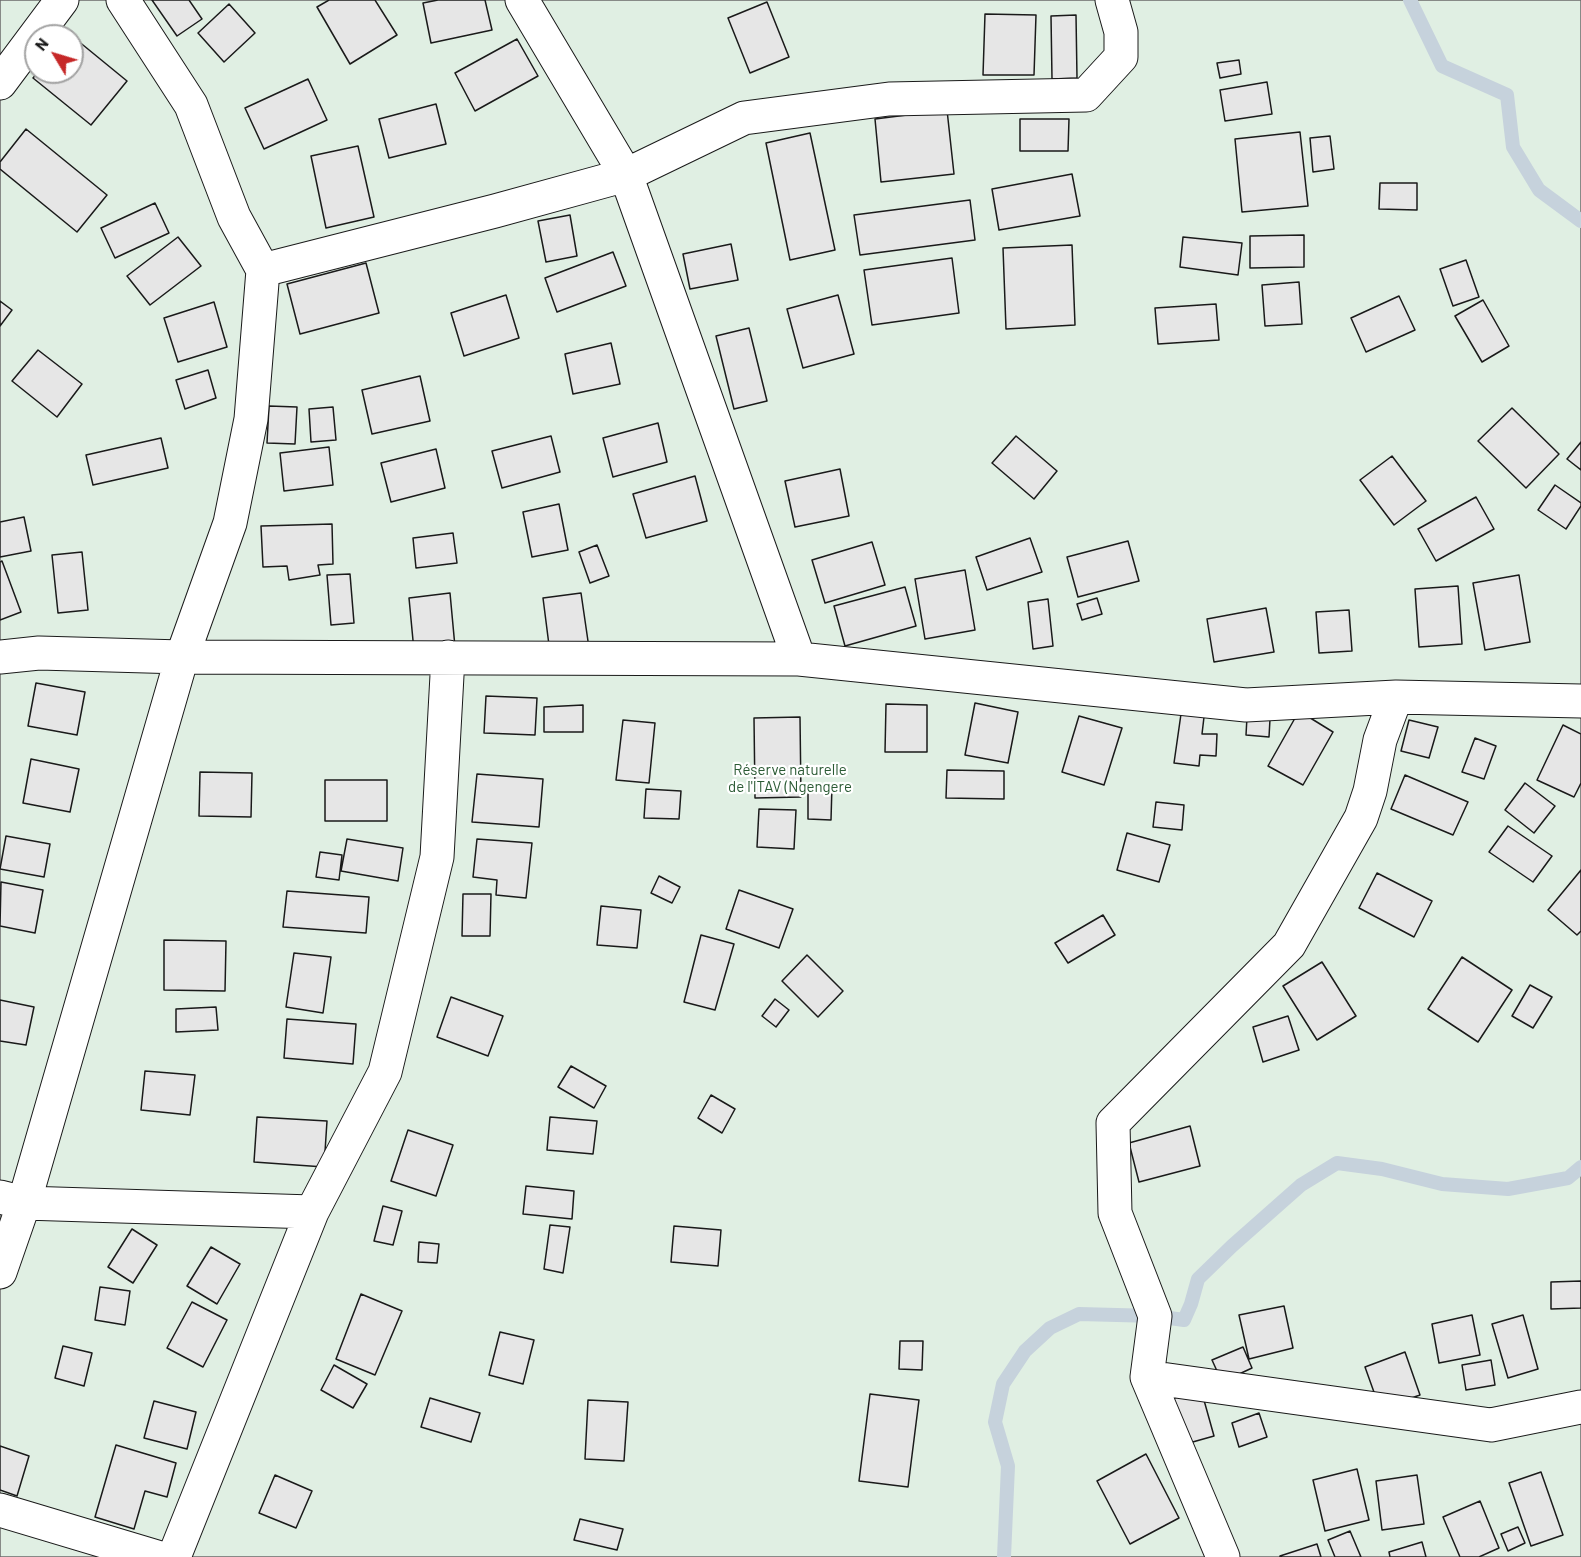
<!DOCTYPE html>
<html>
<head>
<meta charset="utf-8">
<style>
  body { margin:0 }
  #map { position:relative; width:1581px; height:1557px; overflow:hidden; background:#fff; font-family:Barlow,sans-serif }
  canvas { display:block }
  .north { position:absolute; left:24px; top:24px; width:60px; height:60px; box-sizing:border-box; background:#fff; border:2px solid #a3a3a3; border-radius:50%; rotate:308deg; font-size:16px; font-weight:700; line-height:24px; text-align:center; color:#1a1a1a }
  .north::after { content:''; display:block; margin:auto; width:21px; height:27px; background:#c62828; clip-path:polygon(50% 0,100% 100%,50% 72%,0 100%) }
</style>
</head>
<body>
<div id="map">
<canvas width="1581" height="1557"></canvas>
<div class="north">N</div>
</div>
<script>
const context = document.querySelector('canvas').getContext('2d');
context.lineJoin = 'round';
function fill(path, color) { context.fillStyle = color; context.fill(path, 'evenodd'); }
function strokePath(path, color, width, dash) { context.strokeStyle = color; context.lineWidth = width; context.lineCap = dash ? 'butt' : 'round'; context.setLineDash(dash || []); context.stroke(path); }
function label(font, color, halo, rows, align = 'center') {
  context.font = font + ' Barlow,sans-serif'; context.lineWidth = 4.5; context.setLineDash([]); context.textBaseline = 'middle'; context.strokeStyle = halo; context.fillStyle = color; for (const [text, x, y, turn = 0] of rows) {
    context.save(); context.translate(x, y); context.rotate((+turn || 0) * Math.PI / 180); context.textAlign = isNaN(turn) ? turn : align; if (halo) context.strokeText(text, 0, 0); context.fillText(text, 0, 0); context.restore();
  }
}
const green = new Path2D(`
  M0 0H1581V1557H0ZM36 36H72V72H36Z`);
fill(green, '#e0efe3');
strokePath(green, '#6a6a6a', 1.5);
strokePath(new Path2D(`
  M1410 0 1442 66 1507 95 1513 147 1539 190 1581 221
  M1004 1557 1008 1466 995 1422 1003 1384 1025 1351 1050 1328 1079 1314 1155 1316 1184 1320 1191 1304 1198 1279 1232 1246 1301 1185 1337 1163 1382 1169 1442 1184 1508 1189 1568 1178 1581 1167`), '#c6d2dc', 14);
const building = new Path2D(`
  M152 0H189L202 19 177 36Z
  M329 0H375L397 35 350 64 317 7Z
  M438 0H485L492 30 431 43 423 3Z
  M767 2 789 57 750 73 728 18Z
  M229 4 255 33 224 62 198 33Z
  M985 14 1036 15 1034 75H983Z
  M1076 15 1077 78 1052 79 1051 16Z
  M72 36 127 81 91 125 33 78 38 72H72Z
  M517 39 538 76 475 111 455 73Z
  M1239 60 1241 74 1220 78 1217 63Z
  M308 79 327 120 264 149 245 108Z
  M1267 82 1272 114 1225 121 1220 90Z
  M436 104 446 144 389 158 379 119Z
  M947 110 954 174 881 182 875 119Z
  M1020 119H1069L1068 151H1020Z
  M26 129 107 195 77 232 0 169V162Z
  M1300 132 1308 206 1242 212 1235 139Z
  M810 133 835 250 790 260 766 143Z
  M1330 136 1334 169 1313 172 1310 138Z
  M358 146 374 217 326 228 311 156Z
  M1072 174 1080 216 999 230 992 189Z
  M1380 183H1417V210L1379 209Z
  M970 200 975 240 860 255 854 215Z
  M155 203 169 233 115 258 101 228Z
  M570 215 577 256 546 262 538 221Z
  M1304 235V267L1250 268V236Z
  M178 237 201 266 150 305 127 276Z
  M1183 237 1242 243 1238 275 1180 267Z
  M731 244 738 280 690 289 683 254Z
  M1072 245 1075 325 1006 329 1003 248Z
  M613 252 626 286 557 312 545 278Z
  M952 258 959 313 872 325 864 270Z
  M1466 260 1479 297 1453 306 1440 269Z
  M366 263 379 313 300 334 287 284Z
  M1299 282 1302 324 1265 326 1262 285Z
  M506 295 519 338 464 356 451 313Z
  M838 295 854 354 803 368 787 309Z
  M1399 296 1415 330 1366 352 1351 318Z
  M1483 300 1509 346 1482 362 1455 316Z
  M0 301 12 310 0 326Z
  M214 302 227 347 178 362 164 318Z
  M1216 304 1219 340 1158 344 1155 308Z
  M749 328 767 401 734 409 716 336Z
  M611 343 620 384 573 394 565 354Z
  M38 350 82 384 57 417 12 381Z
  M208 370 216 398 185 409 176 380Z
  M420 376 430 421 372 434 362 390Z
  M269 406 297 407 295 444 267 443Z
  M333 407 336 440 311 442 309 409Z
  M1512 408 1559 454 1526 488 1478 441Z
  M658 423 667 462 613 477 603 438Z
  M551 436 560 472 502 488 492 451Z
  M1016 436 1057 471 1034 499 992 463Z
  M161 438 168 468 93 485 86 455Z
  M1581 442V470L1567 459Z
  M329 447 333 485 284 491 280 453Z
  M436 449 445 488 391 502 381 463Z
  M1392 456 1426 501 1394 525 1360 480Z
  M840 469 849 516 795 527 785 481Z
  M695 476 707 521 646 538 633 494Z
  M1555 485 1581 503V506L1566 529 1538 510Z
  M1476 497 1494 529 1436 561 1418 529Z
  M559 504 568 550 532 557 523 512Z
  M24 517 31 551 0 557V522Z
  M332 524 333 564 318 565 320 575 289 580 287 566 263 567 261 526Z
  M453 533 457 563 416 568 413 538Z
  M1030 538 1042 572 987 590 976 557Z
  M1128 541 1139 581 1078 597 1067 557Z
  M872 542 885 585 825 603 812 560Z
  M597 545 609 576 590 583 579 552Z
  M82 552 88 610 58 613 52 555Z
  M2 561 21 612 0 620V562Z
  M965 570 975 630 925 639 915 579Z
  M350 574 354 623 331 625 327 575Z
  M1519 575 1530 642 1485 650 1473 583Z
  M1458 586 1462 644 1419 647 1415 589Z
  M905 587 916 626 845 646 834 606Z
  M450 593 455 647 414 651 409 598Z
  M581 593 589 648 550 653 543 598Z
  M1097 598 1102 614 1082 620 1077 604Z
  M1048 599 1053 646 1033 649 1028 602Z
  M1266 608 1274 652 1214 662 1207 619Z
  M1349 610 1352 651 1319 653 1316 612Z
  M36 683 85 692 77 735 28 726Z
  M486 696 537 698 535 735 484 733Z
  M975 703 1018 712 1008 763 965 755Z
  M886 704 927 705V752H885Z
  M583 705V732H544V707Z
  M1299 711 1333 732 1303 785 1268 766Z
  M1181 714 1204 717 1202 734H1217L1216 756 1200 755 1199 766 1174 763Z
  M1079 716 1122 728 1104 785 1062 772Z
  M800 717 801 797 755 798 754 718Z
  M1247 717 1270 719 1269 737 1246 735Z
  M623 720 655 723 649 783 616 780Z
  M1409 720 1438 727 1429 758 1401 751Z
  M1563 725 1581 734V783L1574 797 1537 780Z
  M1475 738 1496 746 1484 779 1462 772Z
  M31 759 79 769 70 812 23 803Z
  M947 770 1004 771V799L946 798Z
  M200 772 252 773 251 817 199 816Z
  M477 774 543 779 539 827 472 822Z
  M1405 775 1468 802 1453 835 1391 809Z
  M325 780H387V821H325Z
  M1525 783 1555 806 1534 833 1505 810Z
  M808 784 832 785 831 820 808 819Z
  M646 789 681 791 679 819 644 818Z
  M1156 802 1184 805 1182 830 1153 827Z
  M759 809 796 810 794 849 757 847Z
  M1508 826 1552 856 1533 882 1489 852Z
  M1127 833 1170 845 1159 882 1117 870Z
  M6 836 50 844 44 877 0 869Z
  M347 839 403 848 398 881 341 871Z
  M477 839 532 843 526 898 496 895 497 880 473 877Z
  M320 852 342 855 339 880 316 877Z
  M1581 870V931L1577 935 1548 910Z
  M1377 873 1432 901 1414 937 1359 908Z
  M659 876 680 887 672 903 651 893Z
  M1 882 43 890 35 933 0 926Z
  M739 890 793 909 779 948 726 929Z
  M287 891 369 897 366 933 283 927Z
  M463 894H491L490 936H462Z
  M601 906 641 910 637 948 597 945Z
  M1103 915 1115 935 1068 963 1055 943Z
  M701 935 734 944 715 1010 684 1002Z
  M164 940 226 941 225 991 164 990Z
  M294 953 331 957 323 1013 286 1007Z
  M807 955 843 991 818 1017 782 981Z
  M1462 957 1512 990 1478 1042 1428 1009Z
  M1322 962 1356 1016 1317 1040 1283 986Z
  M1530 985 1552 997 1533 1028 1512 1016Z
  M451 997 503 1016 488 1056 437 1037Z
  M775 999 789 1010 776 1027 762 1016Z
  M0 1000 34 1007 26 1045 0 1041Z
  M216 1007 218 1030 176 1032V1009Z
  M1288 1016 1299 1050 1263 1062 1253 1027Z
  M287 1019 356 1024 353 1064 284 1058Z
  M571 1066 606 1086 594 1108 558 1087Z
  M145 1071 195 1075 190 1115 141 1110Z
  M711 1095 735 1109 722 1133 698 1118Z
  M257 1117 327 1121 324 1167 254 1162Z
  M550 1117 597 1121 593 1154 547 1150Z
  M1190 1126 1200 1166 1139 1182 1129 1143Z
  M408 1130 453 1145 436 1196 391 1181Z
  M526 1186 574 1191 572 1219 523 1214Z
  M383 1206 402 1211 393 1245 374 1241Z
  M550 1225 570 1227 563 1273 544 1269Z
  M674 1226 721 1230 718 1266 671 1262Z
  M132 1229 157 1245 133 1283 108 1267Z
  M419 1242 439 1244 437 1263 418 1262Z
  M211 1247 240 1264 217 1304 187 1286Z
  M1581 1281V1308L1551 1309V1282Z
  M100 1287 130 1291 125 1325 95 1320Z
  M361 1294 402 1311 375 1375 336 1359Z
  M192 1302 227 1320 203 1367 167 1348Z
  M1284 1306 1293 1348 1249 1359 1239 1315Z
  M1472 1315 1480 1355 1439 1363 1432 1324Z
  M1523 1315 1538 1369 1508 1378 1492 1324Z
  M500 1332 534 1340 523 1384 489 1375Z
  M900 1341H923L922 1370 899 1369Z
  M63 1346 92 1353 84 1386 55 1378Z
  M1243 1347 1252 1368 1222 1382 1212 1360Z
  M1405 1352 1420 1395 1380 1409 1365 1367Z
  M1491 1360 1495 1385 1466 1390 1462 1365Z
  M334 1365 367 1384 353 1408 321 1390Z
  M1195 1368 1214 1436 1182 1445 1162 1378Z
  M870 1394 919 1400 908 1487 859 1481Z
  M430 1398 480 1413 471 1442 421 1427Z
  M588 1400 628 1402 624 1461 585 1459Z
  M154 1401 196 1412 187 1449 144 1438Z
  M1259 1413 1267 1437 1239 1447 1232 1423Z
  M116 1445 176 1463 167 1497 145 1491 134 1529 95 1517Z
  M0 1446 29 1456 17 1496 0 1490Z
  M1146 1454 1179 1518 1130 1544 1097 1481Z
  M1357 1469 1369 1520 1325 1531 1313 1480Z
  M1541 1472 1563 1535 1531 1546 1509 1483Z
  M275 1475 312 1491 296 1528 259 1513Z
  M1417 1475 1424 1524 1382 1530 1376 1481Z
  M1480 1501 1499 1548 1479 1557H1460L1443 1517Z
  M580 1519 623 1529 617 1550 574 1540Z
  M1518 1527 1525 1543 1508 1551 1501 1534Z
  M1350 1531 1361 1557H1335L1328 1540Z
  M1422 1542 1426 1557H1390L1389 1552Z
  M1317 1544 1321 1557H1280V1556Z`);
fill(building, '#e6e6e6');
strokePath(building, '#1a1a1a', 1.5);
const minor = new Path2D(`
  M522 0 626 175 799 659
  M0 83 62 0
  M263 270 495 211 626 175 744 118 889 99 1086 95 1121 57V32L1112 0
  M0 657 39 653 182 657 799 659 1246 705 1396 697 1581 701
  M0 1197 24 1203 312 1212
  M0 1272 24 1203 182 657 230 523 251 419 263 270 234 217 191 105 123 0
  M1147 1377 1491 1425 1581 1407
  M0 1510 157 1557
  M174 1557 312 1212 385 1072 437 857 448 657
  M1223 1557 1147 1377 1155 1316 1115 1213 1113 1123 1289 945 1361 818 1370 791 1380 740 1396 697`);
strokePath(minor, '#1a1a1a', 35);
strokePath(minor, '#fff', 33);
label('15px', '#2b5a34', '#fff', [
  ["Réserve naturelle",790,770],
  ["de l'ITAV (Ngengere",790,787]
]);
</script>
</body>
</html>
